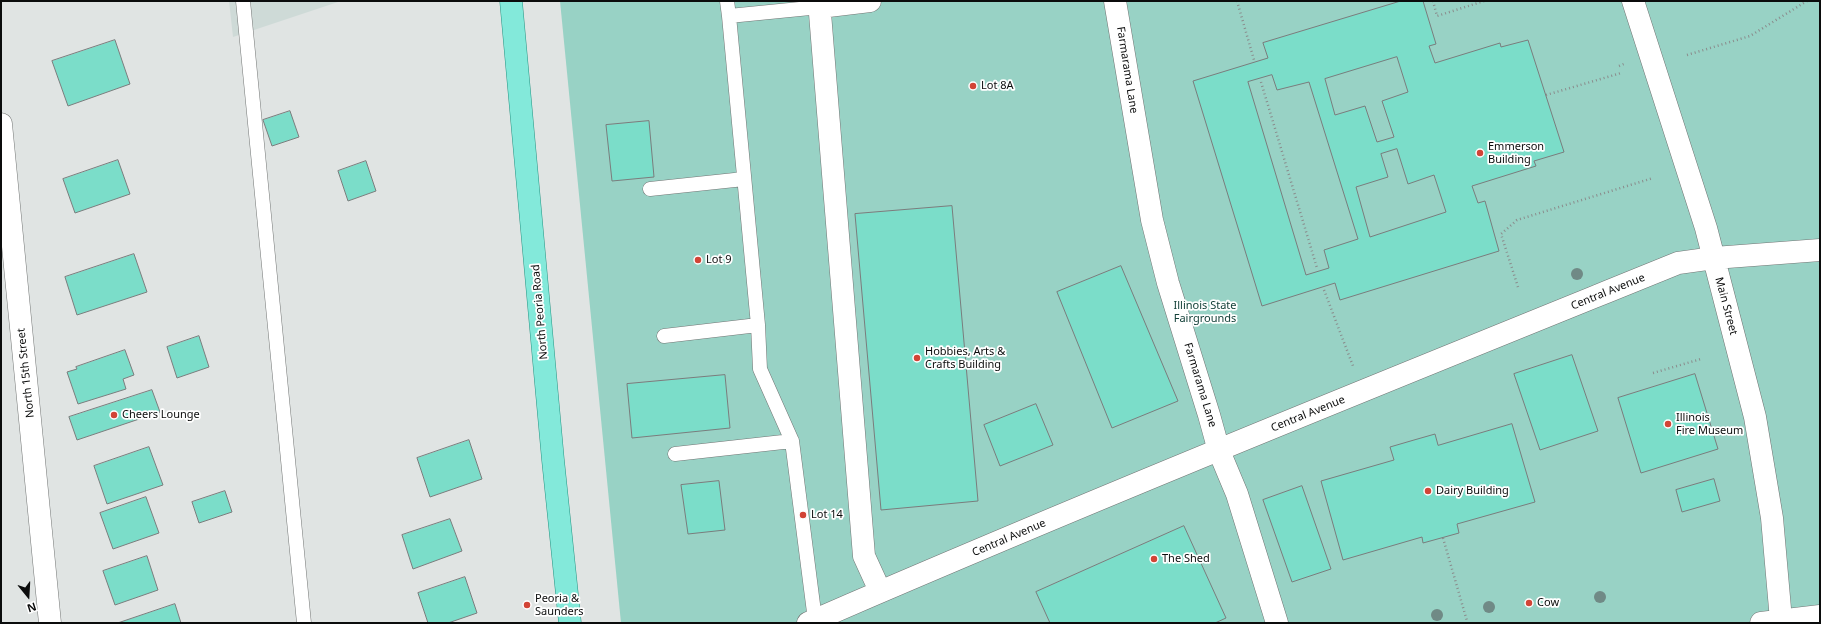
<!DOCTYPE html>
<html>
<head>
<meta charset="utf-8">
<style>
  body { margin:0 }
  #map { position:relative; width:1821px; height:624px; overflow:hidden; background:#e0e4e3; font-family:"Noto Sans",sans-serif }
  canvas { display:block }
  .frame { position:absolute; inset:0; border:2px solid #0b0c0c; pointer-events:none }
  .north { position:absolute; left:8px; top:576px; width:40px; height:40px; -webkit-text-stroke:3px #fff; paint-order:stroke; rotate:162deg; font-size:11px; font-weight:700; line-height:16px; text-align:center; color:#0b0c0c }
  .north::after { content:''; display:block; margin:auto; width:14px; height:18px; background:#0b0c0c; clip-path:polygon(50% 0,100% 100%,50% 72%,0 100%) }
</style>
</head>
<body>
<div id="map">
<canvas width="1821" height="624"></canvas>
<div class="frame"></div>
<div class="north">N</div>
</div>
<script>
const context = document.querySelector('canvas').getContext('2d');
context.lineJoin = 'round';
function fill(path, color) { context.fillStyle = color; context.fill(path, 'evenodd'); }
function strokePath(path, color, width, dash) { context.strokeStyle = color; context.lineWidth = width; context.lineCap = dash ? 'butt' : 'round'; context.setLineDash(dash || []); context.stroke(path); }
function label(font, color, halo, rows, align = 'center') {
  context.font = font + ' "Noto Sans",sans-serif'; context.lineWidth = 3.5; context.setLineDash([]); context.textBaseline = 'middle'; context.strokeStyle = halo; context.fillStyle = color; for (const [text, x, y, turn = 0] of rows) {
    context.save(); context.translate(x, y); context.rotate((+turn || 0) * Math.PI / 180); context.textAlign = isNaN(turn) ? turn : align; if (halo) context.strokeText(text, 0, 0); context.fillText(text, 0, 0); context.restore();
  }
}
fill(new Path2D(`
  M229 1H341L233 37Z`), '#cedad7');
fill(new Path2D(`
  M560 1H1820V623H621Z`), '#98d2c5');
const building = new Path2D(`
  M1401 1H1423L1436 44 1429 46 1435 63 1500 43 1501 47 1528 40 1564 152 1534 161 1536 166 1472 186 1478 203 1485 201 1499 251 1340 300 1335 283 1262 306 1193 81 1268 58 1263 43ZM1397 57 1408 92 1382 101 1394 137 1377 142 1365 106 1335 115 1325 79ZM1272 75 1277 90 1309 82 1358 239 1324 250 1329 268 1306 275 1248 82ZM1397 149 1408 184 1434 175 1446 212 1370 237 1356 187 1388 177 1381 154Z
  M115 40 130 84 68 106 52 61Z
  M290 111 299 137 272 146 263 120Z
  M649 121 654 177 612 181 606 125Z
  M118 160 130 194 75 213 63 179Z
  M366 161 376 191 348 201 338 171Z
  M952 206 978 501 881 510 855 214Z
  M134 254 147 292 77 315 65 277Z
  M1121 266 1178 401 1112 428 1057 292Z
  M199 336 209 367 177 378 167 347Z
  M125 350 134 375 123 379 126 389 78 404 67 372 77 369 76 367Z
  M1572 355 1598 431 1540 450 1514 374Z
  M1695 374 1718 449 1641 473 1618 398Z
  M725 375 730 428 632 438 627 384Z
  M152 390 160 412 77 440 69 417Z
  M1036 404 1053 445 1000 466 984 425Z
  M1512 424 1535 502 1457 524 1459 533 1423 543 1422 537 1343 560 1321 481 1394 460 1390 447 1414 440 1435 434 1438 445Z
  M469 440 482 479 430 497 417 458Z
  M149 447 163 485 107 504 94 466Z
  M1714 479 1720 501 1682 512 1676 490Z
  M719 481 725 530 688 534 681 485Z
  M1302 486 1331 569 1292 582 1263 500Z
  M225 491 232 512 199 523 192 502Z
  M146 497 159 533 113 549 100 513Z
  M450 519 462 551 413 569 402 535Z
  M1184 526 1226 618 1215 623H1050L1036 592Z
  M147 556 158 590 115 605 103 571Z
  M465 577 477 613 448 623H428L418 593Z
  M175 604 181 623H118Z`);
fill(building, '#7bddc9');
strokePath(building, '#7a7d7d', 1);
const service = new Path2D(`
  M243 1 304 623
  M727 1 729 16
  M650 189 744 179
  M758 325 760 369 792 441
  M664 336 758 325 729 16 820 7
  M675 454 792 441 815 620`);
const minor = new Path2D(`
  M819 1 864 556 880 591
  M1115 1 1152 220 1168 283 1209 415 1219 451 1237 494 1277 623
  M1633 1 1706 228 1755 417 1772 518 1781 620
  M820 7 870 1
  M1 124 50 623
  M808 623C1096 498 1387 381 1678 263L1714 258 1820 250
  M1761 623 1820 616`);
const primary = new Path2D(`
  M511 1 553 460 570 623`);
strokePath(service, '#727574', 15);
strokePath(minor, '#727574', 23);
strokePath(primary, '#249382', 23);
strokePath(new Path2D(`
  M1237 1 1254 60
  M1433 1 1437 16 1484 1
  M1687 55 1750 36 1807 1
  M1619 66 1626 63
  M1261 82 1317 268
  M1546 95 1621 73
  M1518 287 1501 234 1517 220 1653 178
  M1324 290 1353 366
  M1653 373 1701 359
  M1443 538 1467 621`), '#8a8c8c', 2.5, [1, 3]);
strokePath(service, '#fff', 14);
strokePath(minor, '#fff', 22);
strokePath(primary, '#83e9da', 22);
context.fillStyle = '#708a86';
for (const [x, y] of [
  [1577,274],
  [1600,597],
  [1489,607],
  [1437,615]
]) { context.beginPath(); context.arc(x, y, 6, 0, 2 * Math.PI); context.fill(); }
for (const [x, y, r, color] of [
  [973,86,4,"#d24436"],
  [1480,153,4,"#d24436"],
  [698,260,4,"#d24436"],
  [917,358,4,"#d24436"],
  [114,415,4,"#d24436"],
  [1668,424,4,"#d24436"],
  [1428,491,4,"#d24436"],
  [803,515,4,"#d24436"],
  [1154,559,4,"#d24436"],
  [1529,603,4,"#d24436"],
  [527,605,4,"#d24436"]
]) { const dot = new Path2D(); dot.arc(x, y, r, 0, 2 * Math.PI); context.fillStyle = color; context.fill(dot); strokePath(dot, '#fff', 1.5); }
label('11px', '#0b0c0c', '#fff', [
  ["Farmarama Lane",1127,70,81],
  ["Central Avenue",1608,292,-22],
  ["Main Street",1726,306,75],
  ["North Peoria Road",540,312,-95],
  ["North 15th Street",26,373,-96],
  ["Farmarama Lane",1200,385,73],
  ["Central Avenue",1308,414,-22],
  ["Central Avenue",1009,538,-23]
]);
label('11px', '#0b0c0c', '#fff', [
  ["Lot 8A",981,86],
  ["Emmerson",1488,147],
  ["Building",1488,160],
  ["Lot 9",706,260],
  ["Hobbies, Arts &",925,352],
  ["Crafts Building",925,365],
  ["Cheers Lounge",122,415],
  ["Illinois",1676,418],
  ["Fire Museum",1676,431],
  ["Dairy Building",1436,491],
  ["Lot 14",811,515],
  ["The Shed",1162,559],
  ["Peoria &",535,599],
  ["Saunders",535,612],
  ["Cow",1537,603]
], 'left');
label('11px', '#144139', '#fff', [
  ["Illinois State",1205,306],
  ["Fairgrounds",1205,319]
]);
</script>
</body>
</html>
